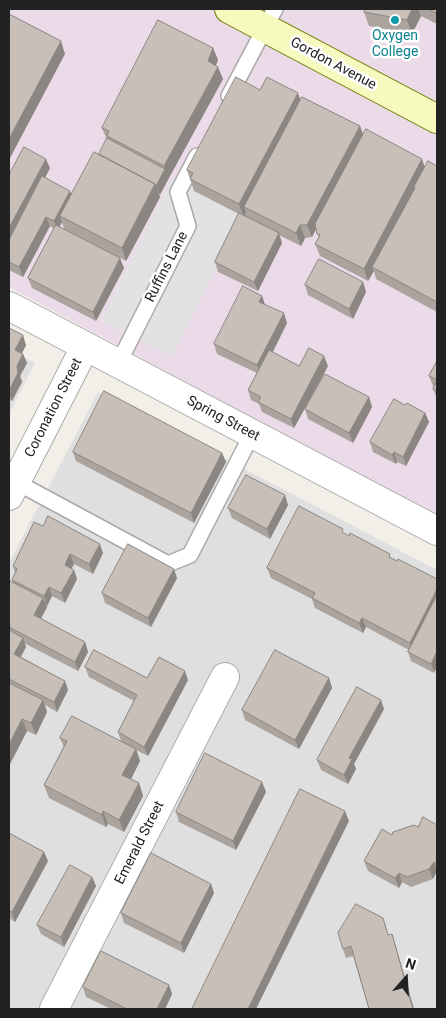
<!DOCTYPE html>
<html>
<head>
<meta charset="utf-8">
<style>
  body { margin:0 }
  #map { position:relative; width:446px; height:1018px; overflow:hidden; background:#f2efe9; font-family:Roboto,sans-serif }
  canvas { display:block }
  .frame { position:absolute; inset:0; border:10px solid #222; pointer-events:none }
  .north { position:absolute; left:381px; top:953px; width:50px; height:50px; -webkit-text-stroke:4px #fff; paint-order:stroke; rotate:19deg; font-size:14px; font-weight:700; line-height:20px; text-align:center; color:#222 }
  .north::after { content:''; display:block; margin:auto; width:18px; height:22px; background:#222; clip-path:polygon(50% 0,100% 100%,50% 72%,0 100%) }
</style>
</head>
<body>
<div id="map">
<canvas width="446" height="1018"></canvas>
<div class="frame"></div>
<div class="north">N</div>
</div>
<script>
const context = document.querySelector('canvas').getContext('2d');
context.lineJoin = 'round';
function fill(path, color) { context.fillStyle = color; context.fill(path, 'evenodd'); }
function strokePath(path, color, width, dash) { context.strokeStyle = color; context.lineWidth = width; context.lineCap = dash ? 'butt' : 'round'; context.setLineDash(dash || []); context.stroke(path); }
function label(font, color, halo, rows, align = 'center') {
  context.font = font + ' Roboto,sans-serif'; context.lineWidth = 5; context.setLineDash([]); context.textBaseline = 'middle'; context.strokeStyle = halo; context.fillStyle = color; for (const [text, x, y, turn = 0] of rows) {
    context.save(); context.translate(x, y); context.rotate((+turn || 0) * Math.PI / 180); context.textAlign = isNaN(turn) ? turn : align; if (halo) context.strokeText(text, 0, 0); context.fillText(text, 0, 0); context.restore();
  }
}
fill(new Path2D(`
  M9 350 35 363 9 414Z
  M98 392 437 570V1009H9V563Z`), '#e0dfdf');
fill(new Path2D(`
  M9 9H437V517L9 287Z`), '#ebdbe8');
fill(new Path2D(`
  M172 178 244 213 172 357 101 321Z`), '#e2e2e2');
const lane = new Path2D(`
  M229 96 275 9
  M118 364 188 226 178 192 197 156
  M16 482 168 564 190 555 252 434`);
const street = new Path2D(`
  M9 306 437 531
  M9 496 85 347
  M54 1009 225 677`);
const secondary = new Path2D(`
  M229 9 437 119`);
strokePath(lane, '#a9a9a9', 18);
strokePath(street, '#a9a9a9', 30);
strokePath(secondary, '#707d05', 30);
strokePath(lane, '#fff', 15);
strokePath(street, '#fff', 28);
strokePath(secondary, '#f7fabf', 28);
fill(new Path2D(`
  M366 9H437V24L421 16 412 34 369 26 364 12Z
  M213 48 218 60 216 65 223 79 159 195 160 197 126 261 64 229 62 222 60 227 124 268 96 321 32 288 28 278 54 229 50 226 23 277 9 270V175L50 168 45 178 71 195 99 154 107 140 102 128Z
  M260 90 300 99 360 126 363 134 425 168 437 166V312L376 279 374 271 368 281 320 256 315 244 319 238 316 229 312 237 305 238 301 246 279 235 282 243 258 291 218 272 215 262 239 214 194 191 187 170Z
  M363 282 366 292 353 319 308 295 305 285Z
  M262 296 265 305 287 323 273 352 299 366H328L294 428 262 412 259 404 251 400 248 390 257 373 217 354 214 344Z
  M9 328 26 345 22 353 23 354 27 363 20 376 22 382 12 401 9 399Z
  M437 361V399L433 389 434 387 433 386 429 376Z
  M369 397 372 407 353 443 308 419 305 409Z
  M405 405 425 413 429 422 406 466 397 462 396 464 373 452 370 442Z
  M73 452 222 453 226 462 194 523 76 461Z
  M288 505 270 539 232 518 228 508Z
  M34 522 103 553 93 574 74 564 71 569 74 570 77 579 65 603 52 596 47 606 46 605 47 607 41 619 85 642 88 652 78 671 24 643 26 647 21 657 65 681 68 690 57 712 45 705 47 712 36 735 27 731 9 766V583L13 582 12 580 15 573 13 566Z
  M345 534 397 561 434 673 411 661 408 652 409 650 366 627 363 633 315 608 312 599 271 578 267 568Z
  M177 578 151 627 105 603 102 593Z
  M85 667 147 678 188 680 148 756 136 750 140 761 131 779 139 783 143 796 124 832 108 824 106 827 49 798 44 785 64 747 60 738 121 741 118 732 134 701 89 677Z
  M329 678 332 688 299 749 245 720 242 710Z
  M384 709 354 764 356 769 348 784 321 770 317 760Z
  M262 782 266 792 236 850 179 822 176 812Z
  M437 825V871L433 879 411 887 402 882 399 888 368 871 364 861 392 835 418 827Z
  M9 833 44 852 48 861 15 922 9 918Z
  M92 877 96 886 64 947 41 934 37 925Z
  M211 884 214 893 184 953 124 923 121 913Z
  M383 918 388 935 395 944 414 1009H369L353 956 346 958 343 949Z
  M169 985 172 994 165 1009H111L86 997 83 987Z`), '#aba49e');
fill(new Path2D(`
  M412 9H418L421 16 412 34 407 20Z
  M61 41 65 54 9 160V139Z
  M213 48 218 60 212 74 208 61Z
  M218 67 223 79 169 178 164 166Z
  M298 93 302 105 244 207 246 212 244 217 239 204Z
  M360 126 364 138 312 237 307 225Z
  M46 159 50 168 9 244V228Z
  M422 159 426 171 414 187 416 191 372 267 374 271 368 281 364 269Z
  M165 169 169 178 160 195 156 186Z
  M155 184 160 197 126 261 122 248Z
  M70 191 74 201 60 216 62 222 57 231 54 221Z
  M46 217 50 226 23 277 19 267Z
  M300 225 305 238 301 246 296 233Z
  M279 233 282 243 258 291 254 282Z
  M120 258 124 268 96 321 93 312Z
  M363 282 366 292 353 319 349 309Z
  M262 296 265 305 259 302Z
  M284 313 287 323 261 375 257 365Z
  M23 335 26 345 19 359 15 350Z
  M23 354 27 363 20 376 22 382 12 401 9 391 17 366Z
  M324 356 328 366 294 428 291 419Z
  M369 397 372 407 353 443 349 433Z
  M425 413 429 422 406 466 403 457Z
  M394 452 397 462 396 464 392 455Z
  M222 453 226 462 194 523 191 513Z
  M285 495 288 505 270 539 267 529Z
  M100 544 103 553 93 574 89 564Z
  M70 554 74 564 68 575 65 565Z
  M174 569 177 578 151 627 148 618Z
  M74 570 77 579 65 603 61 593Z
  M49 587 52 596 47 606 44 596Z
  M437 589V606L413 652 410 643Z
  M43 598 47 607 37 625 34 615Z
  M362 618 366 627 363 633 359 623Z
  M23 638 26 647 17 663 14 654Z
  M85 642 88 652 78 671 75 662Z
  M437 651V667L434 673 431 664Z
  M185 671 188 680 148 756 144 747Z
  M329 678 332 688 299 749 295 740Z
  M65 681 68 690 57 712 54 702Z
  M43 700 47 712 36 735 31 723Z
  M381 700 384 709 354 764 356 769 348 784 344 775 349 758Z
  M22 719 27 731 9 766V745Z
  M136 749 140 761 127 787 122 775Z
  M262 782 266 792 236 850 233 841Z
  M139 783 143 796 124 832 119 820Z
  M103 811 108 824 106 827 102 815Z
  M345 811 349 821 256 1009H248Z
  M44 852 48 861 15 922 12 912Z
  M434 862 437 871 433 879 429 869Z
  M399 873 402 882 399 888 395 878Z
  M92 877 96 886 64 947 61 937Z
  M211 884 214 893 184 953 181 943Z
  M392 934 395 944 414 1009H413Z
  M169 985 172 994 165 1009H157Z`), '#8b8681');
const building = new Path2D(`
  M366 9H412L407 20 364 12Z
  M429 9H437V13Z
  M9 14 61 41 9 139Z
  M158 20 213 48 208 61 218 67 164 166 107 136 109 131 102 128Z
  M236 77 260 90 267 77 298 93 239 204 190 179 193 173 187 170Z
  M302 97 360 126 307 225H300L296 233 244 207Z
  M366 129 422 159 364 269 315 244 320 235 317 234 315 224Z
  M107 138 165 169 156 186 155 184 99 154Z
  M24 147 46 159 9 228V175Z
  M94 152 155 184 122 248 60 216Z
  M428 161 437 166V302L372 267 415 188 414 187Z
  M42 176 70 191 54 221 46 217 19 267 9 262V240Z
  M239 213 279 233 254 282 215 262Z
  M56 225 120 258 93 312 28 278Z
  M319 259 363 282 349 309 305 285Z
  M243 286 262 296 259 302 284 313 257 365 214 344Z
  M9 328 23 335 15 350 23 354 17 366 18 373 9 391Z
  M309 348 324 356 291 419 258 402 261 397 248 390 269 350 299 366Z
  M437 361V380L429 376Z
  M325 374 369 397 349 433 305 409Z
  M437 381V391L433 389Z
  M104 391 222 453 191 513 73 452Z
  M394 399 405 405 407 403 425 413 403 457 394 452 392 455 370 442Z
  M246 475 285 495 267 529 228 508Z
  M299 506 343 529 342 532 349 536 350 533 390 554 389 557 397 561 398 559 437 579V589L410 643 362 618 359 623 312 598 315 593 267 568Z
  M48 516 100 544 89 564 70 554 65 565 74 570 61 593 49 587 44 596 12 580 17 569 13 566 34 522 43 526Z
  M128 544 174 569 148 618 102 593Z
  M10 581 43 598 34 615 85 642 75 662 9 627V583Z
  M437 595V651L431 664 408 652Z
  M9 630 23 638 14 654 65 681 54 702 9 679Z
  M94 650 147 678 159 657 185 671 144 747 118 732 137 695 85 667Z
  M275 650 329 678 295 740 242 710Z
  M9 683 43 700 31 723 22 719 9 745Z
  M357 687 381 700 349 758 352 759 344 775 317 760Z
  M72 716 136 749 122 775 139 783 119 820 103 811 102 815 44 785 67 741 60 738Z
  M205 753 262 782 233 841 176 812Z
  M300 789 345 811 248 1009H192Z
  M423 817 437 825V864L434 862 429 869 407 877 399 873 395 878 364 861 382 829 392 835 393 832 414 825 418 827Z
  M9 833 44 852 12 912 9 911Z
  M151 853 211 884 181 943 121 913Z
  M70 865 92 877 61 937 37 925Z
  M356 904 383 918 388 935 392 934 413 1009H369L351 946 343 949 338 933Z
  M101 951 169 985 157 1009H127L83 987Z`);
fill(building, '#c7bfb8');
strokePath(building, '#8b8681', 1);
for (const [x, y, r, color] of [
  [395,20,5,"#0f9aa8"]
]) { const dot = new Path2D(); dot.arc(x, y, r, 0, 2 * Math.PI); context.fillStyle = color; context.fill(dot); strokePath(dot, '#fff', 2); }
label('14px', '#0d838f', '#fff', [
  ["Oxygen",395,36],
  ["College",395,52]
]);
label('14px', '#222', '#fff', [
  ["Gordon Avenue",333,64,28],
  ["Ruffins Lane",167,267,-63],
  ["Coronation Street",54,408,-63],
  ["Spring Street",223,419,28],
  ["Emerald Street",140,843,-63]
]);
</script>
</body>
</html>
